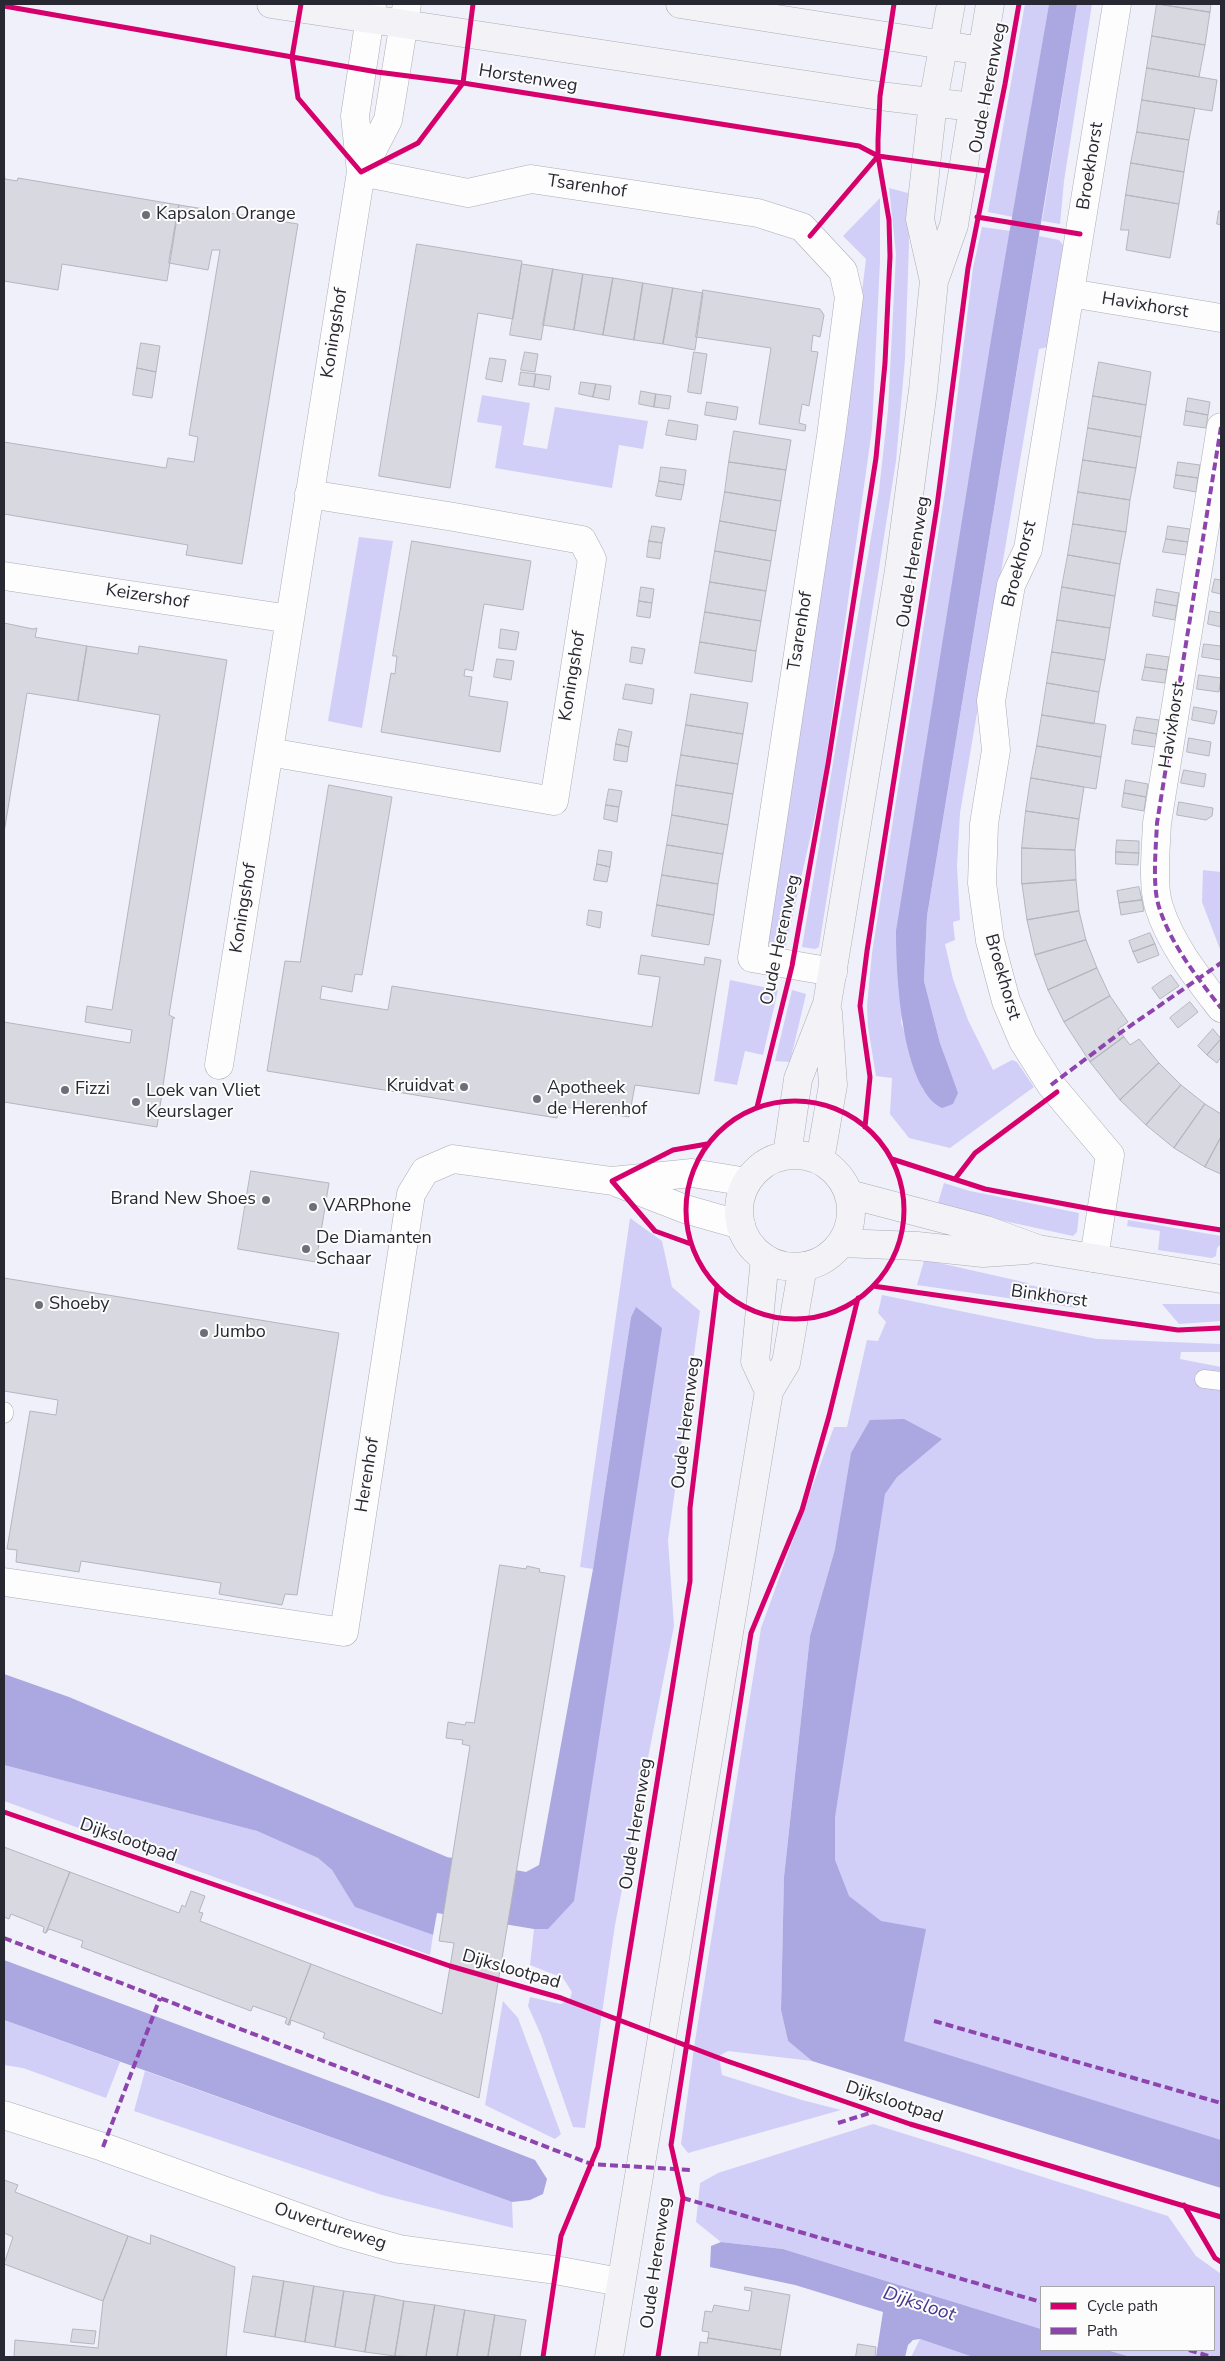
<!DOCTYPE html>
<html>
<head>
<meta charset="utf-8">
<style>
  body { margin:0 }
  #map { position:relative; width:1225px; height:2361px; overflow:hidden; background:#f0f0fa; font-family:"Nunito Sans",sans-serif }
  canvas { display:block }
  .frame { position:absolute; inset:0; border:5px solid #282832; pointer-events:none }
  .legend { position:absolute; left:1040px; top:2286px; width:175px; height:65px; box-sizing:border-box; background:#fcfcfc; border:1px solid #a7a7ab; margin:0; padding:6px 9px; list-style:none; font-size:15px; color:#282832 }
  .legend li { display:flex; align-items:center; gap:10px; height:25px }
  .legend b { width:25px; border:1px solid #a7a7ab }
</style>
</head>
<body>
<div id="map">
<canvas width="1225" height="2361"></canvas>
<div class="frame"></div>
<ul class="legend">
<li><b style="height:6px;background:#d6006c"></b>Cycle path</li>
<li><b style="height:6px;background:#8e44ad"></b>Path</li>
</ul>
</div>
<script>
const context = document.querySelector('canvas').getContext('2d');
context.lineJoin = 'round';
function fill(path, color) { context.fillStyle = color; context.fill(path, 'evenodd'); }
function strokePath(path, color, width, dash) { context.strokeStyle = color; context.lineWidth = width; context.lineCap = dash ? 'butt' : 'round'; context.setLineDash(dash || []); context.stroke(path); }
function label(font, color, halo, rows, align = 'center') {
  context.font = font + ' "Nunito Sans",sans-serif'; context.lineWidth = 4; context.setLineDash([]); context.textBaseline = 'middle'; context.strokeStyle = halo; context.fillStyle = color; for (const [text, x, y, turn = 0] of rows) {
    context.save(); context.translate(x, y); context.rotate((+turn || 0) * Math.PI / 180); context.textAlign = isNaN(turn) ? turn : align; if (halo) context.strokeText(text, 0, 0); context.fillText(text, 0, 0); context.restore();
  }
}
fill(new Path2D(`
  M1025 4H1049L1013 217 988 212Z
  M1077 4H1092L1064 181 1060 224 1042 221Z
  M889 188 908 193 909 244 905 359 896 461 819 947 815 949 802 947 879 490 888 410 896 254Z
  M880 198V261L872 429 823 780 785 950 765 943 860 307 866 259 843 236Z
  M982 227 1011 231 994 321 901 1022 923 1090 957 1093 940 1043 924 981 927 916 1039 236 1059 240 1068 251 1053 346 1039 349 960 813 957 866 960 920 953 922 955 940 945 944 953 979 968 1020 993 1070 1012 1060 1017 1062 1034 1087 950 1148 909 1138 890 1114 892 1078 876 1076 868 1027 867 1006 872 953 948 472 973 268Z
  M482 395 530 403 523 445 547 449 555 407 648 421 643 449 619 445 612 488 495 468 502 426 477 422Z
  M359 537 393 541 362 728 328 721Z
  M1203 870 1221 872V952L1202 902Z
  M730 980 778 990 763 1055 745 1051 737 1085 714 1081Z
  M792 990 806 994 790 1062 775 1061Z
  M944 1183 970 1191 1079 1213 1077 1232 1073 1236 940 1207 938 1203Z
  M630 1218 662 1241 672 1287 700 1311 668 1540 674 1626 615 1925 585 2128 573 2127 541 2035 528 2006 530 1997 561 2004 570 1999 572 1992 563 1978 530 1965 534 1929H548L636 1308 631 1317 593 1569 580 1567Z
  M1128 1220 1221 1236V1244L1217 1248 1216 1256 1212 1258 1158 1250 1160 1231 1127 1226Z
  M926 1260 1028 1283 1029 1285 1079 1294 1077 1308 917 1285 924 1261Z
  M882 1295 1097 1339 1221 1344V1352H1181L1180 1359 1221 1367V2170L807 2006 835 1549 810 1636 784 1877 781 2010 788 2041 812 2061 728 2051 719 2056 722 2075 802 2100 841 2110 688 2153 681 2144 695 2041 761 1628 834 1427H847L867 1340 878 1341 886 1322 878 1313Z
  M1162 1304H1221V1321L1179 1324Z
  M4 1765 257 1831 318 1858 332 1870 356 1907 433 1935 430 1955 4 1801Z
  M503 2001 518 2018 561 2134 555 2139 485 2105Z
  M4 2020 120 2062 106 2098 23 2068 4 2065Z
  M145 2071 512 2202 513 2228 382 2195 134 2111Z
  M873 2124 1168 2216 1196 2256 1221 2274V2357H1131L1107 2350H1214V2287H1041V2329L783 2249 721 2242 696 2222 700 2183 718 2173Z
  M920 2339 973 2357H911Z`), '#d1cff7');
fill(new Path2D(`
  M1049 4H1077L927 916 924 981 940 1043 958 1093 953 1104 942 1108C901 1088 896 973 896 931L994 321Z
  M636 1307 662 1328 574 1901 548 1929H534L437 1913 433 1935 355 1907 332 1870 318 1858 257 1831 4 1765V1674L69 1697 447 1857 526 1872 539 1865 593 1569 631 1317Z
  M904 1419 942 1439 897 1477 885 1494 835 1817V1860L849 1896 881 1921 926 1929 904 2041 1221 2140V2188L812 2061 788 2041 781 2010 784 1877 810 1636 835 1549 851 1453 870 1420Z
  M4 1960 386 2102 535 2160 547 2179 543 2194 530 2200 512 2202 4 2020Z
  M721 2242 783 2249 1041 2329V2350H1107L1131 2357H973L920 2339 913 2340 908 2345 905 2357H876L883 2312 795 2285 710 2267 711 2246Z`), '#aba7e0');
const building = new Path2D(`
  M1157 4 1210 12 1205 45 1152 36Z
  M1158 4H1211L1210 12Z
  M1152 36 1205 45 1199 77 1147 68Z
  M1147 68 1217 80 1212 111 1142 100Z
  M1142 100 1195 108 1189 140 1137 132Z
  M1137 132 1189 140 1184 172 1131 163Z
  M1131 163 1184 172 1179 204 1126 195Z
  M4 173 5 179 17 181 18 178 179 205 167 281 62 264 58 290 4 281Z
  M1126 195 1179 204 1170 258 1126 250 1129 230H1121Z
  M179 205 298 224 242 564 186 555 188 545 4 514V442L166 468 168 458 194 462 198 437 189 435 220 250H212L208 270 169 263Z
  M1219 211H1221V225L1217 224Z
  M417 244 522 261 513 319 478 313 450 488 379 476Z
  M522 264 553 269 541 340 510 335Z
  M553 269 583 274 574 330 543 325Z
  M583 274 613 278 603 335 574 330Z
  M613 278 643 283 634 340 603 335Z
  M643 283 673 288 663 344 634 340Z
  M673 288 703 293 695 350 663 344Z
  M703 290 820 309 824 315 820 337 813 335 811 351 818 352 809 406 802 404 799 423 806 425 805 431 759 424 771 348 696 337Z
  M141 343 160 346 156 372 137 368Z
  M525 352 538 354 535 372 521 370Z
  M694 352 707 354 701 394 688 392Z
  M490 358 506 360 502 382 486 379Z
  M1099 362 1151 372 1146 405 1093 396Z
  M137 368 156 372 152 398 133 395Z
  M521 372 536 374 534 387 519 385Z
  M536 374 551 376 549 390 534 387Z
  M581 382 596 384 593 397 579 394Z
  M596 384 611 386 609 400 593 397Z
  M641 391 656 394 654 407 639 404Z
  M656 394 671 396 669 409 654 407Z
  M1093 396 1146 405 1141 437 1088 428Z
  M1188 398 1210 402 1208 415 1186 411Z
  M707 402 738 407 736 420 705 415Z
  M1186 411 1208 415 1206 428 1184 425Z
  M669 420 698 425 696 440 666 435Z
  M1088 428 1141 437 1136 468 1083 460Z
  M734 431 791 440 786 470 729 462Z
  M1083 460 1136 468 1130 500 1078 492Z
  M729 462 786 470 781 501 725 492Z
  M1178 462 1200 465 1198 478 1176 475Z
  M661 467 686 470 684 485 659 481Z
  M1176 475 1198 478 1196 492 1174 488Z
  M659 481 684 485 681 500 656 496Z
  M725 492 781 501 776 531 720 521Z
  M1078 492 1130 500 1126 532 1073 524Z
  M720 521 776 531 771 561 715 551Z
  M1073 524 1126 532 1120 564 1068 555Z
  M652 526 665 528 662 543 649 541Z
  M1168 526 1190 529 1188 542 1166 539Z
  M1166 539 1188 542 1186 555 1163 552Z
  M412 541 531 561 523 610 484 604 473 671 465 669 464 676 472 677 469 696 508 702 500 752 381 732 391 673 395 674 397 656H393Z
  M649 541 662 543 660 559 647 557Z
  M715 551 771 561 766 591 710 582Z
  M1068 555 1120 564 1115 596 1062 587Z
  M1215 579 1221 580V594L1212 592Z
  M710 582 766 591 761 621 705 612Z
  M641 587 654 589 652 603 639 601Z
  M1062 587 1115 596 1110 628 1057 620Z
  M1157 589 1179 593 1177 606 1155 602Z
  M639 601 652 603 650 618 637 616Z
  M1155 602 1177 606 1175 620 1153 616Z
  M1210 611 1221 613V627L1208 624Z
  M705 612 761 621 756 651 700 642Z
  M1057 620 1110 628 1105 660 1052 652Z
  M4 623 33 629 37 628 35 637 87 646 78 701 27 693 4 833Z
  M501 629 519 632 516 650 499 648Z
  M700 642 756 651 752 682 695 673Z
  M1204 644 1221 646V660L1202 657Z
  M87 646 138 654 139 646 227 660 169 1015 175 1018H173L157 1127 4 1102V1022L130 1043 132 1030 85 1022 87 1006 112 1010 160 715 78 701Z
  M632 647 645 649 642 664 630 662Z
  M1052 652 1105 660 1099 692 1047 683Z
  M1147 654 1169 657 1167 670 1145 667Z
  M497 659 514 661 511 680 494 677Z
  M1145 667 1167 670 1165 683 1142 680Z
  M1199 675 1221 678 1219 692 1197 689Z
  M1047 683 1099 692 1094 724 1042 715Z
  M626 684 654 689 652 704 623 699Z
  M691 694 748 703 743 734 686 725Z
  M1194 707 1217 711 1214 724 1192 720Z
  M1042 715 1106 725 1101 757 1037 746Z
  M1137 717 1159 720 1157 734 1134 730Z
  M686 725 743 734 738 764 681 755Z
  M619 729 632 732 629 747 616 744Z
  M1134 730 1157 734 1155 747 1132 744Z
  M1189 738 1211 742 1209 756 1187 752Z
  M616 744 629 747 627 762 614 760Z
  M1037 746 1101 757 1096 789 1031 778Z
  M681 755 738 764 733 794 676 785Z
  M1184 770 1206 774 1204 787 1181 783Z
  M1031 778 1084 787 1079 819 1026 811Z
  M1126 780 1148 784 1146 797 1124 793Z
  M329 785 392 797 362 975 355 974 352 992 322 986 320 999 388 1010 392 986 652 1027 660 977 638 974 641 955 704 965 705 957 721 960 699 1094 635 1085 629 1117 559 1106 557 1118 267 1071 285 961 300 962Z
  M676 785 733 794 728 825 672 815Z
  M609 789 622 791 619 807 606 805Z
  M1124 793 1146 797 1144 811 1122 807Z
  M1179 802 1213 808 1212 816 1206 820 1177 815Z
  M606 805 619 807 617 822 604 819Z
  M1026 811 1079 819 1075 850 1022 848Z
  M672 815 728 825 723 854 667 845Z
  M1117 840 1139 841V853L1116 852Z
  M667 845 723 854 718 884 662 875Z
  M1022 848 1075 850 1076 880 1022 884Z
  M599 850 612 852 610 867 597 864Z
  M1116 852 1139 853 1138 865 1116 864Z
  M597 864 610 867 607 882 594 880Z
  M662 875 718 884 714 915 657 905Z
  M1076 880 1079 911 1027 920 1022 884Z
  M1139 887 1142 900 1119 903 1117 891Z
  M1142 900 1144 911 1121 915 1119 903Z
  M657 905 714 915 709 945 652 936Z
  M589 910 602 912 600 928 587 925Z
  M1079 911 1086 940 1035 955 1027 920Z
  M1150 933 1155 944 1133 952 1129 941Z
  M1086 940 1097 968 1048 990 1035 955Z
  M1155 944 1159 955 1138 963 1133 952Z
  M1097 968 1110 996 1064 1022 1048 990Z
  M1171 975 1179 986 1160 999 1152 988Z
  M1110 996 1128 1022 1118 1029 1124 1037 1090 1062 1064 1022Z
  M1190 1002 1198 1012 1178 1028 1170 1018Z
  M1213 1029 1221 1039 1207 1055 1198 1046Z
  M1124 1037 1130 1045 1139 1039 1159 1063 1120 1100 1090 1062Z
  M1221 1039V1057L1217 1063 1207 1055Z
  M1159 1063 1181 1085 1146 1125 1120 1100Z
  M1181 1085 1205 1104 1174 1148 1146 1125Z
  M1205 1104 1221 1114V1137L1205 1167 1174 1148Z
  M1221 1137V1174L1205 1167Z
  M251 1171 329 1183 316 1262 238 1249Z
  M4 1278 339 1333 297 1595 285 1594 282 1605 219 1594 221 1583 81 1561 79 1572 16 1562 17 1550 7 1549 30 1411 56 1415 58 1400 4 1391Z
  M500 1565 526 1569 527 1566 540 1569 539 1572 565 1576 479 2098 323 2038 325 2033 291 2020 290 2025H288L311 1964 442 2014 454 1943 439 1941 470 1746 462 1744 463 1740 446 1738 448 1722 465 1725 466 1722 474 1723Z
  M4 1847 70 1872 46 1933 43 1932 44 1927 11 1914 9 1919 4 1917Z
  M70 1872 179 1913 182 1905 185 1907 191 1891 205 1896 199 1912 203 1913 200 1921 311 1964 288 2025 285 2023 287 2018 253 2006 251 2011 174 1982 81 1947 83 1941 49 1929 46 1933Z
  M4 2180 18 2185 15 2192 128 2236 103 2301 4 2264 13 2237 4 2233Z
  M151 2235 235 2267 226 2357H14L15 2340 98 2348 103 2301 128 2236 150 2244Z
  M253 2276 284 2281 275 2337 244 2332Z
  M284 2281 314 2286 305 2342 275 2337Z
  M314 2286 344 2291 335 2347 305 2342Z
  M745 2287 790 2295 781 2350 708 2338 709 2332 702 2331 705 2311 712 2312 714 2305 749 2311 752 2291 745 2290Z
  M344 2291 375 2295 365 2352 335 2347Z
  M375 2295 404 2301 395 2356 365 2352Z
  M404 2301 435 2305 426 2357 395 2356Z
  M435 2305 465 2310 457 2357H426Z
  M465 2310 495 2315 488 2357H457Z
  M495 2315 526 2320 520 2357H488Z
  M73 2329 96 2331 94 2344 71 2342Z
  M708 2338 781 2350 780 2357H698L700 2342 707 2343Z
  M858 2344 876 2347 875 2357H856Z`);
fill(building, '#d8d8e1');
strokePath(building, '#b5b5be', 1);
const lane = new Path2D(`
  M1204 1379 1221 1381
  M4 1414V1411`);
const street = new Path2D(`
  M361 172 468 193 531 179 758 213 802 227 843 271 849 297 831 436 752 958 833 972
  M361 172 388 120 407 4
  M1070 293 1221 318
  M1221 427 1157 823C1156 847 1152 886 1159 907 1171 945 1197 977 1221 1008
  M4 576 290 619
  M269 752 554 801 592 559 582 540 454 517 309 494
  M219 1065 361 172 355 116 372 4
  M618 1183 685 1209 741 1225
  M1094 1258 1110 1155 1051 1085 1023 1041 1006 1001 990 941 982 883 984 824 996 750 991 701 1011 585 1028 549 1117 4
  M4 1582 344 1632 411 1194 425 1171 453 1159 612 1181 692 1173 747 1182
  M4 2115 103 2147 342 2233 399 2249 555 2270 620 2282`);
const secondary = new Path2D(`
  M271 4 880 96 973 107
  M680 4 982 51
  M934 281 920 219 933 102 951 4
  M739 1211a56 56 0 1 1 112 0a56 56 0 1 1-112 0Z
  M787 1155 798 1079 827 1004 899 570 923 390 934 281 954 225 990 4
  M820 1160 833 1085 828 1013
  M849 1194 986 1230 1038 1249 1221 1279
  M841 1243 917 1246 983 1253 1027 1250
  M765 1258 755 1361 769 1391
  M609 2357 769 1391 786 1363 803 1266`);
strokePath(lane, '#acacb5', 19);
strokePath(street, '#acacb5', 29);
strokePath(secondary, '#acacb5', 29);
strokePath(lane, '#fdfdfe', 18);
strokePath(street, '#fdfdfe', 28);
strokePath(secondary, '#f3f3f7', 28);
strokePath(new Path2D(`
  M1221 427 1157 823C1156 847 1152 886 1159 907 1171 945 1197 977 1221 1008
  M1051 1085 1120 1033 1221 963
  M4 1938 591 2164 690 2170
  M934 2021 1221 2103
  M838 2123 873 2112
  M103 2147 160 1998
  M683 2198 1041 2302
  M1189 2350 1212 2357`), '#8e44ad', 4, [8, 4]);
strokePath(new Path2D(`
  M301 4 292 57 298 98 361 172 418 143 463 83 473 4
  M4 6 377 72 463 83 859 146 878 156 987 171
  M977 217 1080 234
  M810 236 878 156
  M686 1210a109 109 0 1 1 218 0a109 109 0 1 1-218 0Z
  M757 1107 792 966 828 764 876 458 885 363 890 256 889 220 878 156V140L880 96 894 4
  M865 1127 870 1077 860 1006 867 951 937 506 968 268 1005 84 1019 4
  M892 1159 985 1189 1102 1211 1221 1230
  M955 1179 975 1153 1057 1092
  M691 1244 655 1231 612 1181 673 1150 707 1144
  M873 1286 1178 1330 1221 1328
  M4 1812 450 1966 561 1998 727 2061 910 2124 1221 2217
  M1184 2205 1215 2258 1221 2262
  M543 2357 561 2236 598 2147 681 1634 690 1581V1508L717 1286
  M658 2357 683 2198 671 2145 751 1633 802 1510 829 1416 858 1298`), '#d6006c', 5);
for (const [x, y, r, color] of [
  [146,215,5,"#6e6e78"],
  [464,1087,5,"#6e6e78"],
  [65,1090,5,"#6e6e78"],
  [537,1099,5,"#6e6e78"],
  [136,1102,5,"#6e6e78"],
  [266,1200,5,"#6e6e78"],
  [313,1207,5,"#6e6e78"],
  [306,1249,5,"#6e6e78"],
  [39,1305,5,"#6e6e78"],
  [204,1333,5,"#6e6e78"]
]) { const dot = new Path2D(); dot.arc(x, y, r, 0, 2 * Math.PI); context.fillStyle = color; context.fill(dot); strokePath(dot, '#fcfcfc', 2); }
label('18px', '#282832', '#fcfcfc', [
  ["Horstenweg",528,79,9],
  ["Oude Herenweg",989,88,-79],
  ["Broekhorst",1091,166,-81],
  ["Tsarenhof",587,187,8],
  ["Havixhorst",1145,306,9],
  ["Koningshof",335,333,-81],
  ["Oude Herenweg",914,562,-81],
  ["Broekhorst",1020,564,-75],
  ["Keizershof",147,597,9],
  ["Tsarenhof",801,631,-81],
  ["Koningshof",573,676,-81],
  ["Havixhorst",1173,725,-81],
  ["Koningshof",244,908,-81],
  ["Oude Herenweg",781,940,-78],
  ["Broekhorst",1002,977,74],
  ["Binkhorst",1049,1297,8],
  ["Oude Herenweg",687,1423,-83],
  ["Herenhof",368,1475,-81],
  ["Oude Herenweg",637,1824,-81],
  ["Dijkslootpad",128,1841,19],
  ["Dijkslootpad",511,1970,16],
  ["Dijkslootpad",894,2103,18],
  ["Ouvertureweg",330,2227,18],
  ["Oude Herenweg",657,2263,-82]
]);
label('18px', '#282832', '#fcfcfc', [
  ["Kapsalon Orange",156,215],
  ["Kruidvat",454,1087,"right"],
  ["Apotheek",547,1089],
  ["de Herenhof",547,1110],
  ["Fizzi",75,1090],
  ["Loek van Vliet",146,1092],
  ["Keurslager",146,1113],
  ["Brand New Shoes",256,1200,"right"],
  ["VARPhone",323,1207],
  ["De Diamanten",316,1239],
  ["Schaar",316,1260],
  ["Shoeby",49,1305],
  ["Jumbo",214,1333]
], 'left');
label('italic 19px', '#473691', '#fcfcfc', [
  ["Dijksloot",919,2305,18]
]);
</script>
</body>
</html>
